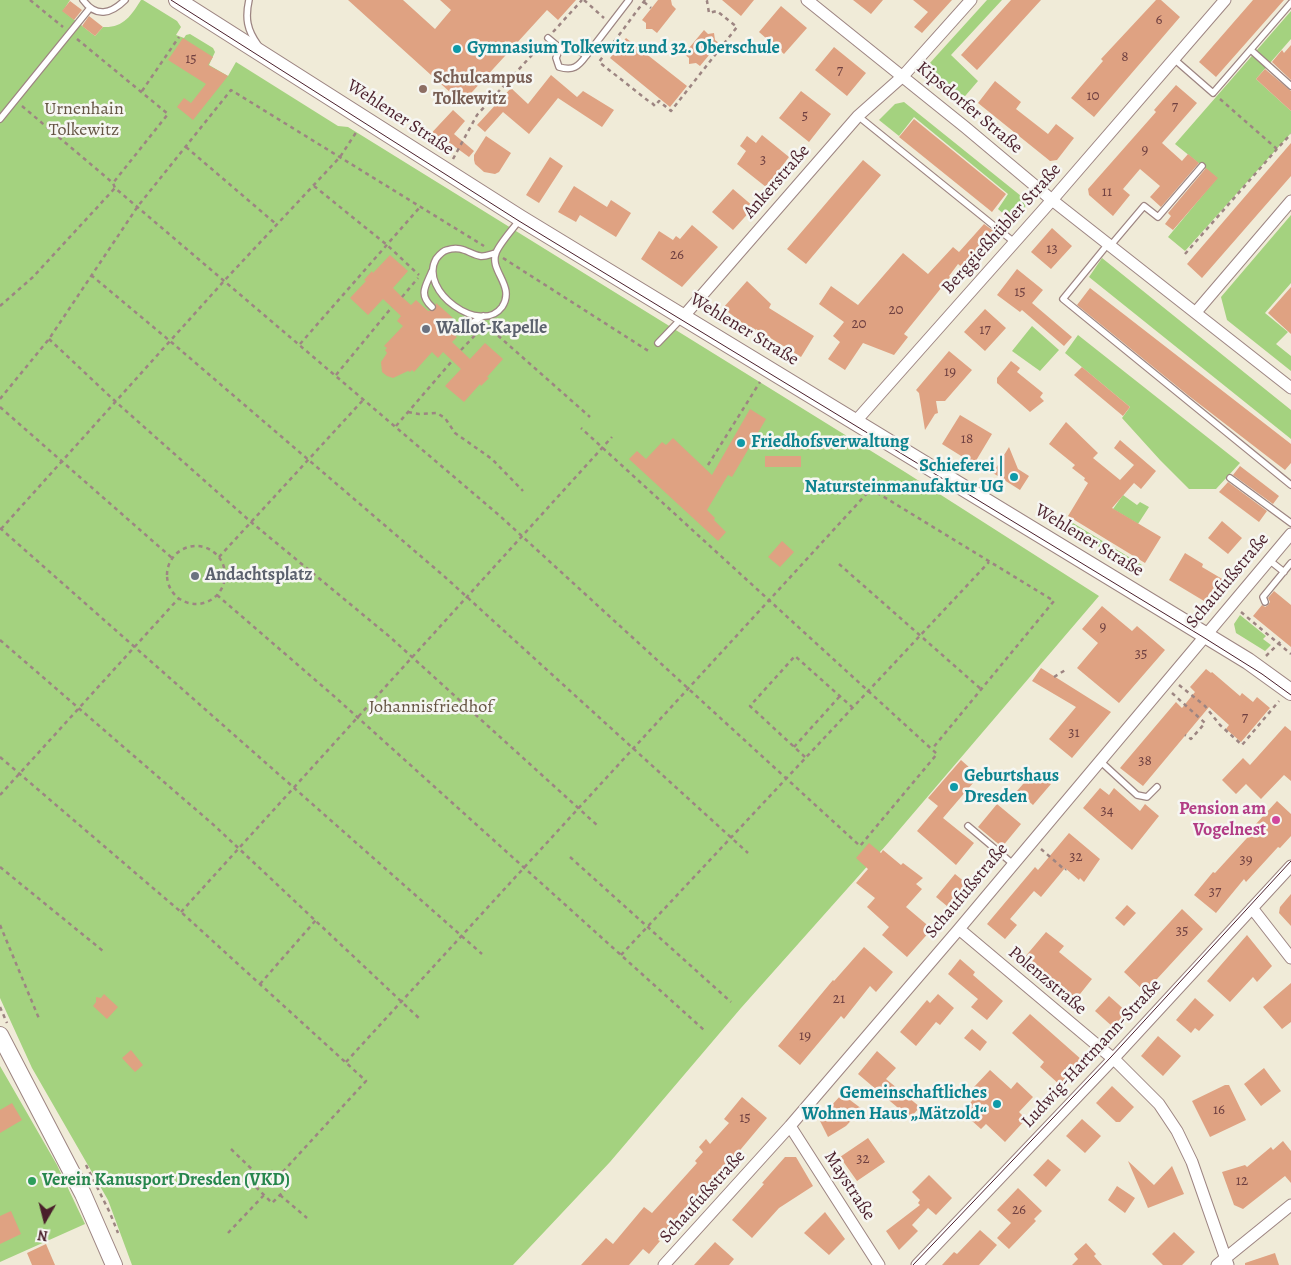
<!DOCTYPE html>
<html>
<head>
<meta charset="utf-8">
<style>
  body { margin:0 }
  #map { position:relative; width:1291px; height:1265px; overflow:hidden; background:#f0ebd8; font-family:Alegreya,serif }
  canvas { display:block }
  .north { position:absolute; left:20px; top:1195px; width:50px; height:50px; -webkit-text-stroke:4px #f6f6f2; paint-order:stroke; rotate:188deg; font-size:14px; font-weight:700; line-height:20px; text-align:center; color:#4a1f2b }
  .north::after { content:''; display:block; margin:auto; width:18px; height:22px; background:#4a1f2b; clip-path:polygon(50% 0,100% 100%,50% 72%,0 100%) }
</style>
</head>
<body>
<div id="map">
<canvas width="1291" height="1265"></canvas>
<div class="north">N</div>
</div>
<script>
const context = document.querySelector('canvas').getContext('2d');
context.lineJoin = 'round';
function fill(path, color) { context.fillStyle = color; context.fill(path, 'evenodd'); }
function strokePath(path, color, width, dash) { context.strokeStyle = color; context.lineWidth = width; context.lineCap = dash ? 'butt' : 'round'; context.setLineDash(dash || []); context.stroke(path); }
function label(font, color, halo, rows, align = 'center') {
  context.font = font + ' Alegreya,serif'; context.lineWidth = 5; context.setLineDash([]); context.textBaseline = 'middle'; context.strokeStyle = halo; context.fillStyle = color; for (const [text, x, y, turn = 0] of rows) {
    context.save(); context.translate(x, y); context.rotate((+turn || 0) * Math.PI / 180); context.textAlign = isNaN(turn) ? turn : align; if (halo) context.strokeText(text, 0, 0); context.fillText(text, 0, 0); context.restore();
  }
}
fill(new Path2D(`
  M0 0H70L63 11 95 36 103 27C123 28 131 16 141 0H143L177 21 181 27 176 35 184 38 186 35 190 34 213 48 215 52 209 65 228 76 236 62 338 126 348 127 905 472 1099 596 888 843 741 1008 610 1162 513 1265H132L108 1200 32 1068 0 998Z
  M987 0H1002L951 55 978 81 960 102 931 78 929 64Z
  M1291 11V39L1256 79 1291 111V133L1185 251 1168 237 1217 178 1175 144Z
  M904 102 1026 200 1025 209 1015 224 998 209 1008 194 914 117 899 136 879 120 895 104Z
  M1291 215V283L1265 313 1288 332 1276 344 1291 356V371L1227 320 1221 297Z
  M1102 258 1291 410V439L1089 277Z
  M1032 326 1059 350 1040 371 1012 351Z
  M1078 335 1240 463 1216 489H1189L1160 460 1122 418 1130 407 1065 353Z
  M1123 495 1137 505 1140 502 1149 507 1138 524 1113 509Z
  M1068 520 1142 565 1138 571 1065 526Z
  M1240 615 1266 636 1263 639 1271 645 1265 651 1236 633 1234 624Z
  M0 1066 57 1165 85 1224 0 1262Z`), '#a4d27f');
fill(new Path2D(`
  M348 0H403L435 29 451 10 440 0H576L558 20 547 10 462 103Z
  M658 0H671L672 5 676 9 657 33 652 29H646V23L642 20Z
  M722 0H754L741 16Z
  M853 0H883L871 14Z
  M913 0H952L922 33 914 27 928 12Z
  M1011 0H1041L977 70 961 55Z
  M1156 0H1161L1180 17 1094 117 1071 98 1103 61 1101 59Z
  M1253 0H1284L1216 77 1199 62Z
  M70 1 82 10 74 20 62 11Z
  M781 6 807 28 784 54 759 32Z
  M89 16 103 27 95 36 82 26Z
  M704 30 708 34 714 33 715 40 719 43 700 66 696 63 689 64V58L684 54Z
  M183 38 213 57 208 65 228 76 193 120 177 107 184 98 191 103 206 84 168 60Z
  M626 38 687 86 670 107 610 58Z
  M1291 45V80L1272 62 1282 50 1284 53Z
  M834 47 866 73 847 96 815 70Z
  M1265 69 1291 91V111L1256 79Z
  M551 75 577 97 583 91 614 110 602 127 558 98 529 134 503 112 485 132 477 125 511 88 528 104Z
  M995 81 1021 102 1016 109 1048 134 1056 124 1074 138 1057 160 1050 161 978 103Z
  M1176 85 1197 103 1162 143 1182 161 1188 154 1199 163 1161 207 1150 197 1160 186 1140 169 1123 189 1130 195 1113 216 1089 195 1088 189 1156 112 1154 110Z
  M801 91 831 114 809 142 779 118Z
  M453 110 465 121 454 134 474 151 469 157 440 136 424 141Z
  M914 119 1006 194 992 212 899 137Z
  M762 135 789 157 766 187 737 164 746 151 740 146 747 136 756 143Z
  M486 136 511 153 499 172 495 174 484 172 475 164 474 160V155Z
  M1291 143V176L1202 278 1187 264Z
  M550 157 563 166 539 203 526 195Z
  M863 160 881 175 806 264 787 249Z
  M1206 168 1218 178 1173 230 1165 224 1171 216 1168 213Z
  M574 186 607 207 611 200 631 213 616 237 580 215 576 222 558 212Z
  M733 189 754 207 733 230 712 212Z
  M984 224 995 232 963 268 958 264 949 276 950 277 904 334 908 337 894 355 863 343 845 370 828 359 840 342 833 336 844 322 819 304 831 286 858 305 903 253 928 274 953 247 959 252Z
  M692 225 718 247 682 287 641 259 659 231 673 240 676 236 680 239Z
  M1052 228 1072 246 1051 269 1031 252Z
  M390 255 408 271 393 288 402 297 411 305 416 300 428 311 435 310 436 303 453 318 446 319 444 323 445 327 457 337 452 342 470 359 485 343 503 359 487 377 489 378 481 386 480 384 464 402 445 386 461 369 443 352 438 358 432 352 414 372 412 370 410 372 408 371 393 378 387 376 382 372 381 362 387 353 385 350 387 348 384 346 403 326 397 321 401 316 383 299 368 315 350 298 366 281 364 280 372 271 373 273Z
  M1017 269 1043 290 1032 303 1072 337 1064 346 1022 310 1020 312 997 295Z
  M747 281 771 304 769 308 814 336 801 357 756 329 754 332 723 308Z
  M1291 287V334L1268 313Z
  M1090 288 1291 444V463L1285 470 1189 396 1077 305Z
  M985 309 1006 328 985 351 964 332Z
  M949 351 972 370 945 401H936L938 413 935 414 925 430 919 393 916 390Z
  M1011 361 1020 368 1017 372 1043 393 1040 397 1044 401 1030 412 997 383V378Z
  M1082 367 1130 407 1123 416 1074 375Z
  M750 409 766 419 732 477 728 475 707 510 715 518 714 520 726 532 718 541 629 459 637 451 646 459 662 442 666 445 673 438 712 475Z
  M960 415 992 434 974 464 942 444Z
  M1066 422 1098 453 1093 458 1120 480 1134 465 1114 448 1120 440 1156 471 1141 489 1134 483 1112 508 1161 537 1145 563 1068 516 1088 483 1084 480 1085 478 1072 468 1075 465 1049 444Z
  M1009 447 1018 469 1029 476 1020 490 993 473Z
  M765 456H801V467H765Z
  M1240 466 1279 496 1273 504 1233 475Z
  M1228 482 1267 511 1259 522 1219 492Z
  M1222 521 1242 538 1228 554 1208 538Z
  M782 541 794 552 780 567 768 557Z
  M1185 553 1203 564 1202 567 1224 580 1209 604 1169 580Z
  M1274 591 1291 605V647L1253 616 1262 605 1265 607 1268 605 1270 602 1268 598Z
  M1102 606 1132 631 1137 626 1165 650 1119 703 1077 668 1098 643 1082 629Z
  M1041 668 1111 712 1072 758 1049 739 1076 707 1032 681Z
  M1206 669 1211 673 1212 672 1240 696 1242 693 1253 702 1257 697 1270 708 1241 742 1226 729 1229 725 1209 707 1143 786 1120 768 1176 702 1182 708 1195 692 1190 687Z
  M1285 726 1291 731V781L1284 775 1261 799 1246 784 1236 794 1222 780 1243 758 1250 765Z
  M961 760 979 776 943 818 974 843 956 865 917 831 938 806 928 798Z
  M1035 770 1051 784 1033 805 1017 791Z
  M1100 788 1109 795 1114 788 1140 811 1145 804 1159 816 1132 850 1083 808Z
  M1277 801 1291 814V836L1280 848 1278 847 1246 882 1244 879 1216 913 1194 895 1213 872 1215 873 1257 827 1255 825Z
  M997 804 1021 824 1002 847 978 827Z
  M1069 833 1100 859 1084 882 1080 878 1079 880 1065 868 1041 897 1034 891 1010 919 1017 925 1005 939 987 924 1035 867 1038 870Z
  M869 843 881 853 883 850 901 865 903 863 923 878 916 884 922 889 906 907 932 929 907 957 882 935 889 927 867 907 875 898 856 883 868 869 856 858Z
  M955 874 972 888 953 911 936 897Z
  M1291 894V926L1279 913 1280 907Z
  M1127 905 1136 913 1124 926 1115 918Z
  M1182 909 1203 929 1145 992 1124 972Z
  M1046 932 1064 946 1059 952 1092 979 1076 999 1042 971 1041 972 1024 958Z
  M1247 935 1272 966 1257 982 1253 977 1230 1002 1207 981Z
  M864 947 893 972 876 992 870 986 844 1019 841 1016 800 1065 778 1046 833 980 834 981Z
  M960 959 975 972 973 975 1003 1001 987 1020 971 1007 978 999 948 974Z
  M1291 983V1022L1282 1029 1263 1007Z
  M104 994 118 1007 107 1019 93 1006 96 1002V997L101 998Z
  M938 994 954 1008 940 1025 936 1022 916 1046 900 1032 927 1000 930 1003Z
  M1109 996 1127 1012 1113 1027 1095 1011Z
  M1195 998 1214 1015 1199 1031 1195 1028 1191 1033 1176 1020Z
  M1030 1014 1082 1060 1060 1085 1040 1067 1044 1062 1012 1033Z
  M972 1029 987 1042 980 1051 964 1038Z
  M1158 1036 1181 1056 1163 1076 1141 1056Z
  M131 1050 143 1065 135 1072 122 1058Z
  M877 1051 896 1068 886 1079 920 1107 910 1118 858 1074Z
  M1264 1068 1281 1091 1261 1106 1244 1084Z
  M990 1070 1011 1089 1017 1082 1033 1097 1019 1112 1026 1119 1005 1142 986 1124 981 1129 962 1112 980 1092 974 1087Z
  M1225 1085H1229L1246 1120 1210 1137 1192 1101Z
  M1112 1086 1134 1107 1120 1122H1116L1096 1103Z
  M842 1094 862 1109 846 1126 828 1137 819 1119Z
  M742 1097 767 1118 736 1155 668 1227 658 1240 660 1241 649 1254 643 1249 629 1265H581L606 1238 613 1244 644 1207 652 1213 697 1163 695 1161 703 1152 699 1147 706 1139 710 1144 729 1123 724 1119Z
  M12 1103 22 1120 0 1133V1110Z
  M1082 1119 1101 1136 1085 1153 1066 1136Z
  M868 1138 885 1162 857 1181 840 1157Z
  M1283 1141 1291 1151V1183L1285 1176 1243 1209 1234 1205 1222 1172 1245 1165 1247 1167 1271 1147 1273 1150Z
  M785 1157H796L813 1186 779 1208 752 1238 732 1220 764 1184 762 1183Z
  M1048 1159 1061 1170 1046 1187 1033 1175Z
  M1128 1161 1154 1185 1172 1166 1184 1194 1148 1208Z
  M929 1175 952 1198 936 1215 928 1208 912 1225 918 1231 899 1250 886 1231 920 1205 918 1203 920 1200 912 1192Z
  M1117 1186 1135 1198 1125 1213 1108 1200Z
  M1018 1188 1042 1211 1034 1219 1036 1221 1009 1249 997 1238 1011 1223 997 1210Z
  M11 1211 21 1234 0 1244V1216Z
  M825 1212 845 1239 829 1255 804 1233Z
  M980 1230 997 1245 979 1265H942L954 1252 957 1254Z
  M1174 1232 1195 1252 1182 1265H1163L1152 1254Z
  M715 1242 734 1259 729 1265H694Z
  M1086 1243 1096 1254 1094 1256 1102 1265H1072L1078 1259 1074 1254Z
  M46 1244 55 1265H32L27 1253Z
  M1275 1253 1279 1265H1245V1263Z`), '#dfa282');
const service = new Path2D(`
  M83 0C96 18 111 14 125 0
  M249 0C245 18 247 30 258 45
  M548 38 560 48C572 45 577 48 586 56L629 0
  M560 48 556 58 559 67C573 71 578 67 586 56
  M1251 50 1291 86
  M1174 59 1213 93 1291 3
  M858 116 1014 242
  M0 119 90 8
  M1108 244 1063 299 1291 485
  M1111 245 1144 206 1158 217 1202 166
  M496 253C491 254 485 257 480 256 469 254 462 245 447 250 442 251 439 255 436 259 418 291 481 336 502 307 516 286 489 271 496 253 499 244 514 228 520 219
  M432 307C418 294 426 286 432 271
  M449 323C462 333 470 324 483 316
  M658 343 682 318
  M1230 478 1291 523
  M1269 560 1284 572
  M1265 602 1263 597 1291 563
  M1100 761 1137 795 1147 797 1157 787
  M968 826 1013 864`);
const minor = new Path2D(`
  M807 0 965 127 1052 200 1291 388
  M1196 312 1291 201
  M683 317 858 116 903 76 971 0
  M855 422 1052 200 1225 0
  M1252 908 1291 958
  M959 929 1116 1061 1159 1104 1177 1131 1192 1162 1228 1265
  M790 1126 879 1265
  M664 1265 790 1126 959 929 1291 534
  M917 1265 1113 1059 1291 866
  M1217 1265 1291 1205`);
const secondary = new Path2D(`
  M177 0 520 218 1248 661 1291 692
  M0 1035 83 1194 114 1265`);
strokePath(service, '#9d8582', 8);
strokePath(minor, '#9d8582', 13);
strokePath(secondary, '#9d8582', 18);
strokePath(new Path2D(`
  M30 0 63 27
  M584 0 604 18
  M645 0 599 62 651 103
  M644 2 651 8
  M553 32 582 0
  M77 39 168 114 113 183
  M142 91 179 37
  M1220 99 1277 149 1291 134
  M652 103 655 106 659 101 671 111 737 27 717 11 709 13 707 1 706 0
  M22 106 113 183 115 188 500 516 860 846 937 754 581 428
  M186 147 276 224
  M453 159 477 115 542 44
  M314 186 387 245 419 275
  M1185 254 1277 149
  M503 258 650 352
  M91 275 170 341 445 577 748 853
  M402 297 418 278
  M0 306 33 277 115 188
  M486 325 590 417
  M49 339 116 402 251 522 390 637 598 826
  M300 344 420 207
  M461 350 479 331
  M336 375 392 307
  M0 399 49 339 138 206 231 90 484 246
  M0 407 172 558
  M408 412 419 414 437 413 445 418 455 433 492 459 523 491
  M396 426 452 361
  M708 465 760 382
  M0 528 482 954
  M1 529 224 281 340 157 357 131
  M167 575a29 29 0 1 1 58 0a29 29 0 1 1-58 0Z
  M219 557 364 399
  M839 564 982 690
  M217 595 335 697 704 1030
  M1241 612 1291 654
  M0 640 216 827 421 1020
  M1266 656 1282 640
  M1054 677 1067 669
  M1179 685 1205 706 1220 725 1242 745 1279 701
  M1172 693 1205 723 1191 739 1185 735
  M794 747 840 696
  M0 757 181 912 366 1081 278 1177
  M805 757 750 706 795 656 852 707
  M0 795 179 598
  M1041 849 1065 870 1066 869
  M570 857 731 1002
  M0 867 103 951
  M181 912 612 437
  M0 925 40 1021
  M621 955 989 562
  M260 984 316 920
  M0 1007 7 1023
  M346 1062 871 489 1054 601 932 749
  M231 1149 263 1180
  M86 1165 110 1213 118 1233
  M272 1171 288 1187 272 1203 256 1187Z
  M280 1195 307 1218
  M228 1233 264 1195`), '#9d8582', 2.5, [4, 4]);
strokePath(service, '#fff', 5.5);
strokePath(minor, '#fff', 11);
strokePath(secondary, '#fff', 16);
strokePath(new Path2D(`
  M171 0 519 221 1203 637 1262 674 1291 695
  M913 1265 1111 1057 1291 861`), '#4a1f2b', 1);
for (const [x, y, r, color] of [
  [457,49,5,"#0f9aa8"],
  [423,89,5,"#8d6e63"],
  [426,329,5,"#6b7280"],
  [741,443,5,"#0f9aa8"],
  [1014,477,5,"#0f9aa8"],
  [195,576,5,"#6b7280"],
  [954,787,5,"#0f9aa8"],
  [1276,820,5,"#d1479c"],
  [997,1104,5,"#0f9aa8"],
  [32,1181,5,"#2e9e5b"]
]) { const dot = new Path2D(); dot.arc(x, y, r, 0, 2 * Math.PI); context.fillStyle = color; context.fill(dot); strokePath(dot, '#f6f6f2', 2); }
label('15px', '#6f4041', null, [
  ["6",1159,20],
  ["8",1125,57],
  ["15",191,59],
  ["7",840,71],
  ["10",1093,96],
  ["7",1175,107],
  ["5",805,116],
  ["9",1145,150],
  ["3",763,160],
  ["11",1107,192],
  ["13",1052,249],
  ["26",677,255],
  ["15",1020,292],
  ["20",896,310],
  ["20",859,324],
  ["17",985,330],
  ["19",950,372],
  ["18",967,439],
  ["9",1103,627],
  ["35",1141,654],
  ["7",1245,718],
  ["31",1074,733],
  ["38",1145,761],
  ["34",1107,811],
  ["32",1076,857],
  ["39",1246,860],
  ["37",1215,892],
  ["35",1182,931],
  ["21",839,999],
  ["19",805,1036],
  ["16",1219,1110],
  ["15",745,1118],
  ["32",863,1159],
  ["12",1242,1181],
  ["26",1019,1210]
]);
label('bold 18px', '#0d838f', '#f6f6f2', [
  ["Gymnasium Tolkewitz und 32. Oberschule",467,49],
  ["Friedhofsverwaltung",751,443],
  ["Schieferei |",1004,467,"right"],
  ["Natursteinmanufaktur UG",1004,488,"right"],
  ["Geburtshaus",964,777],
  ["Dresden",964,798],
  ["Gemeinschaftliches",987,1094,"right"],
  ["Wohnen Haus „Mätzold“",987,1115,"right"]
], 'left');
label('bold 18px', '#785e54', '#f6f6f2', [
  ["Schulcampus",433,79],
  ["Tolkewitz",433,100]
], 'left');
label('18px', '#4a1f2b', '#f6f6f2', [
  ["Kipsdorfer Straße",969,108,40],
  ["Wehlener Straße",400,118,33],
  ["Ankerstraße",777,182,-49],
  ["Berggießhübler Straße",1002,229,-48],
  ["Wehlener Straße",744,330,31],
  ["Wehlener Straße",1089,541,31],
  ["Schaufußstraße",1228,581,-50],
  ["Schaufußstraße",967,891,-50],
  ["Polenzstraße",1047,981,40],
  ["Ludwig-Hartmann-Straße",1092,1054,-47],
  ["Maystraße",849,1186,57],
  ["Schaufußstraße",703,1197,-48]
]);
label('18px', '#655544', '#f6f6f2', [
  ["Urnenhain",84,110],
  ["Tolkewitz",84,131],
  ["Johannisfriedhof",431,708]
]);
label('bold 18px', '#5b616d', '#f6f6f2', [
  ["Wallot-Kapelle",436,329],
  ["Andachtsplatz",205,576]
], 'left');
label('bold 18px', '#b23c85', '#f6f6f2', [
  ["Pension am",1266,810],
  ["Vogelnest",1266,831]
], 'right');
label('bold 18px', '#27864d', '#f6f6f2', [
  ["Verein Kanusport Dresden (VKD)",42,1181]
], 'left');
</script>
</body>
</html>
